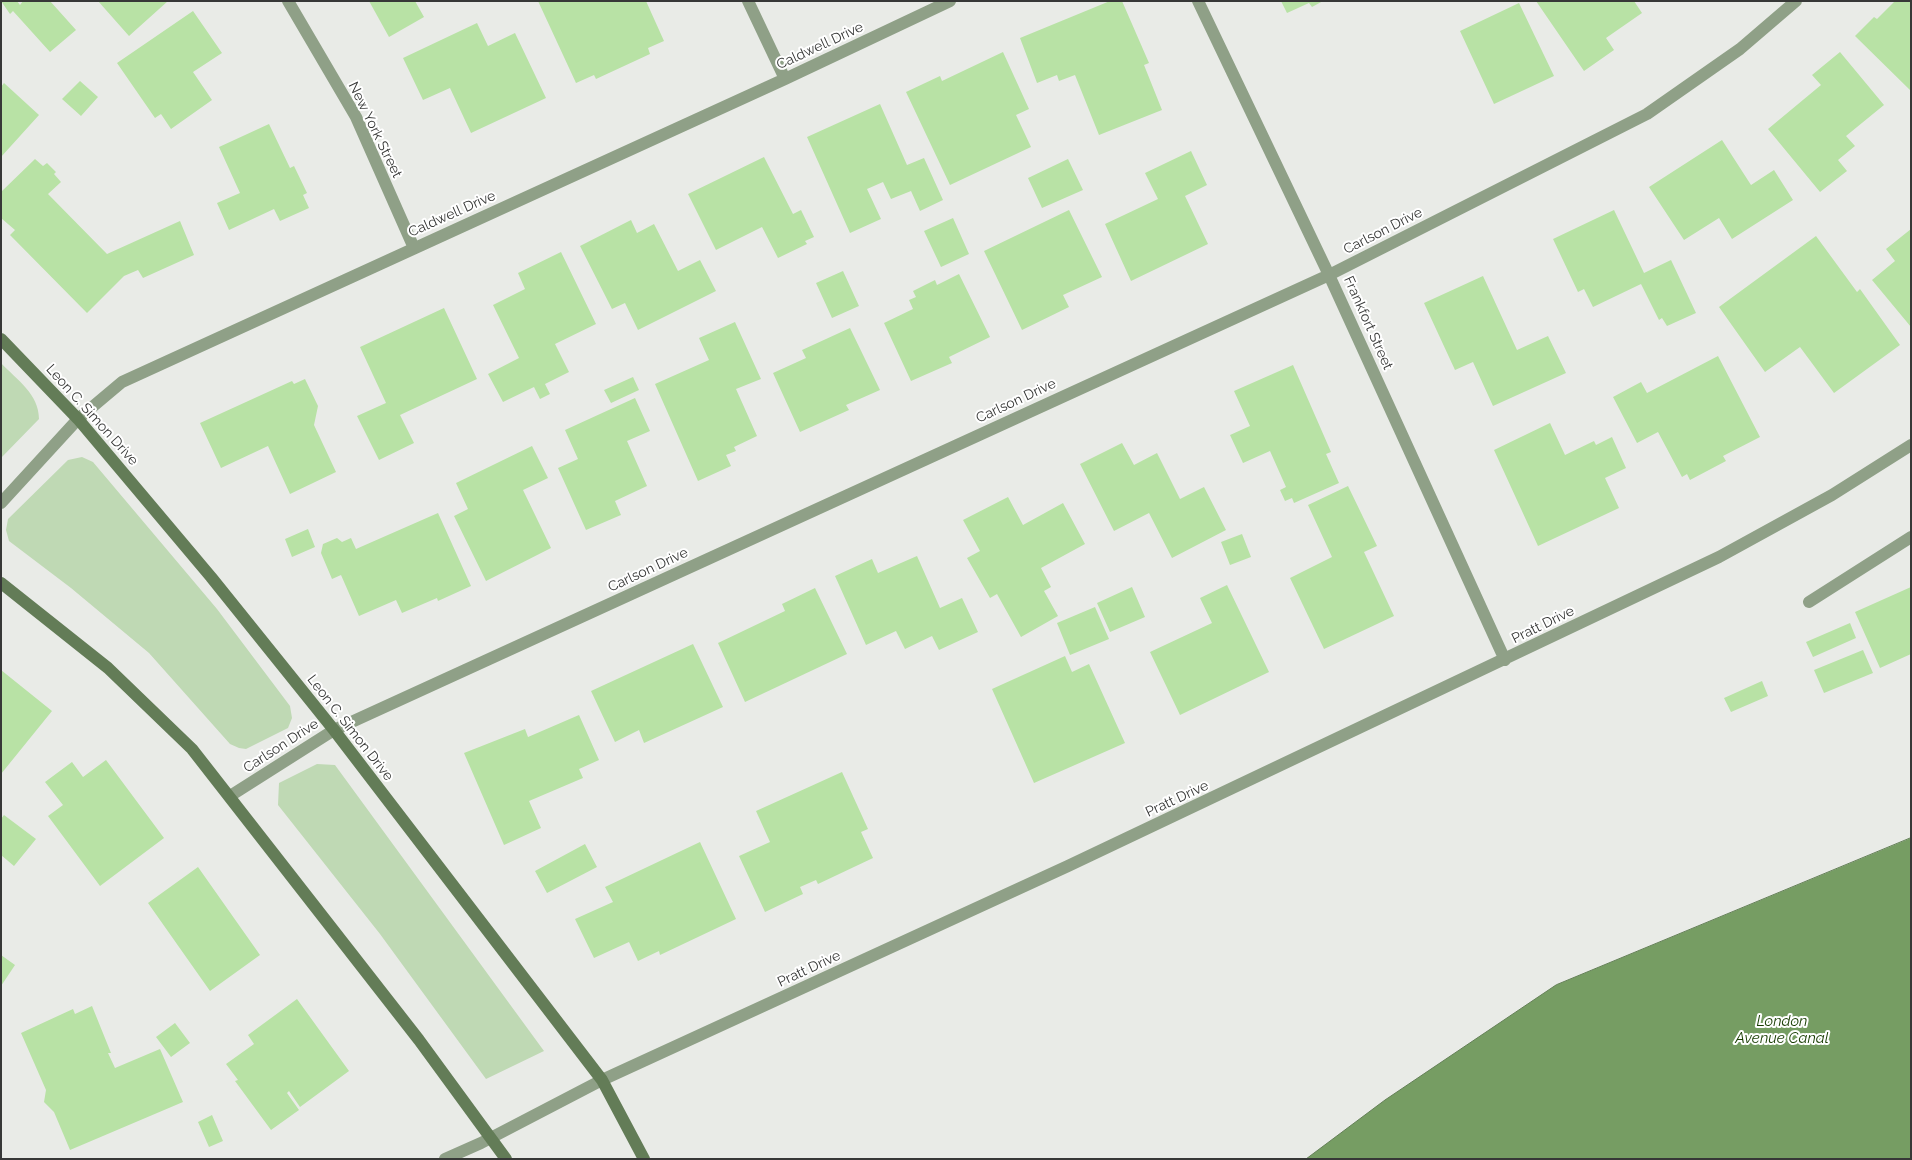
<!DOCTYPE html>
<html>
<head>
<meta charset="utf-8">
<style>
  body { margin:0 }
  #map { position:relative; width:1912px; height:1160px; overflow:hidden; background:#e9ebe7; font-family:Raleway,sans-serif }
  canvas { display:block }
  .frame { position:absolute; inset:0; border:2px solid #373837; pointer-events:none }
</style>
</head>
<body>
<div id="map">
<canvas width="1912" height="1160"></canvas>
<div class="frame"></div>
</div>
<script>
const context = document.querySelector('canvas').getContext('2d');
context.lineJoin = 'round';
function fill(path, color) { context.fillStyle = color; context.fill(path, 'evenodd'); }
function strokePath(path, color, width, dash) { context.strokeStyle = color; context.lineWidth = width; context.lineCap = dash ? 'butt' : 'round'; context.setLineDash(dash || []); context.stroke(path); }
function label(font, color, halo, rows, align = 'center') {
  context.font = font + ' Raleway,sans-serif'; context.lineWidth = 4; context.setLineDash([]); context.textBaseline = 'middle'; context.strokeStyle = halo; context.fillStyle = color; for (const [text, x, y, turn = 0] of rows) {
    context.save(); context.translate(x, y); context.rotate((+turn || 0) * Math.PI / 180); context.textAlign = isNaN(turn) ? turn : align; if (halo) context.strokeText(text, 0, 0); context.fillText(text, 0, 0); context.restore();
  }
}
fill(new Path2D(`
  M1 363C17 380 39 394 39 419L1 458Z
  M82 457 93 462 217 609 290 706 292 718 288 728 246 749 239 748 230 744 149 653 71 588 9 541 6 530 8 519 68 460Z
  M317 764 335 765 544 1051 486 1079 380 934 278 805 279 783Z`), '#bfd9b4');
const water = new Path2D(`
  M1911 838V1159H1306L1385 1100 1556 985Z`);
fill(water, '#769d63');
strokePath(water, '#637f56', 1);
fill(new Path2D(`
  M1 1H17L20 5 23 1H50L76 30 50 52 13 11 10 14Z
  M98 1H168L129 36Z
  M369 1H415L424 17 389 37Z
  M538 1H646L664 41 648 48 650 54 596 79 594 75 576 83Z
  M1110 1H1122L1149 63 1144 65 1162 110 1099 135 1075 75 1059 81 1057 75 1037 83 1020 38Z
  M1281 1H1323L1312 7 1309 3 1287 13Z
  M1536 1H1634L1642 13 1606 38 1614 50 1584 71Z
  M1895 1H1911V91L1855 36 1874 17 1877 19Z
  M1519 3 1554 76 1494 104 1460 31Z
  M193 11 222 53 193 72 212 100 171 129 161 114 155 118 117 63Z
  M477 23 488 46 515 33 546 98 471 133 450 88 423 100 403 58Z
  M1003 52 1029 109 1016 115 1031 147 950 185 906 92 940 76 942 81Z
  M1840 52 1884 105 1846 136 1855 146 1838 160 1847 171 1820 192 1768 129 1821 85 1812 75Z
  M80 81 98 97 81 116 62 99Z
  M4 83 39 115 1 157V87Z
  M880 104 907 165 924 158 943 200 920 211 911 191 891 199 883 182 867 189 881 219 850 233 807 137Z
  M269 124 290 168 294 166 307 193 303 195 309 208 280 221 274 209 229 230 217 203 240 193 219 147Z
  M1722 140 1751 185 1774 170 1793 200 1732 239 1719 218 1684 240 1649 187Z
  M1191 151 1207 185 1185 196 1208 244 1131 281 1105 224 1158 199 1145 173Z
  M764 157 793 214 801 210 814 237 805 241 807 244 778 258 762 227 716 250 688 194Z
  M35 159 43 166 47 163 56 172 54 174 61 182 48 194 107 254 180 221 194 255 143 278 138 270 124 276 87 313 10 235 15 230 1 218V192Z
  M1068 159 1083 190 1042 208 1028 178Z
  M1069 210 1102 277 1063 295 1069 307 1022 330 984 251Z
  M1614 210 1644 273 1671 260 1696 313 1667 326 1662 318 1659 320 1641 284 1593 307 1584 289 1578 292 1553 239Z
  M953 218 969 254 941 267 924 231Z
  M631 220 637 233 654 224 678 271 700 260 716 291 638 330 625 303 612 309 580 246Z
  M1911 229V327L1872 280 1895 261 1886 249Z
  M1816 236 1857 292 1860 289 1900 345 1834 393 1800 347 1765 372 1719 307Z
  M561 252 596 324 555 344 569 372 545 384 550 394 540 399 534 387 503 402 488 374 519 358 493 305 525 289 518 273Z
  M843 271 859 306 832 318 816 283Z
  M959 274 990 337 949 357 952 363 911 381 884 323 913 309 909 300 916 297 913 291 935 280 937 285Z
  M1483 276 1517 350 1548 336 1566 373 1493 406 1473 362 1455 370 1424 303Z
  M444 308 477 379 400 415 414 443 379 460 357 416 386 403 360 347Z
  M735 322 761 379 736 389 757 436 734 447 736 451 726 455 731 466 698 481 655 384 709 360 699 338Z
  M850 328 880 390 846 405 849 410 800 432 773 373 806 358 802 350Z
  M1718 356 1760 437 1723 456 1726 461 1690 480 1687 474 1682 477 1658 432 1637 443 1613 397 1641 382 1647 393Z
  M1293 365 1331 452 1326 454 1339 483 1294 503 1292 498 1285 501 1280 490 1286 487 1270 451 1243 463 1230 435 1250 426 1234 391Z
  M633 377 639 390 611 403 604 390Z
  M305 379 318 406 314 425 336 472 290 494 268 446 221 468 200 423 292 381 294 384Z
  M635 398 650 431 627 441 647 486 615 501 621 515 586 530 558 468 578 459 565 430Z
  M1550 423 1565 455 1594 441 1596 445 1612 437 1626 468 1605 478 1619 508 1538 546 1494 450Z
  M1122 443 1134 465 1157 453 1180 499 1204 487 1226 530 1172 558 1149 513 1114 531 1080 464Z
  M532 446 548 478 523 490 551 548 486 581 454 516 468 509 456 483Z
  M1348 486 1377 546 1364 552 1394 616 1324 649 1290 578 1332 557 1308 505Z
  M1008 497 1023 525 1063 503 1085 544 1041 568 1051 587 1044 591 1058 616 1021 637 997 594 990 598 967 558 980 551 963 520Z
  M438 513 471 586 438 601 437 598 402 613 396 600 359 616 341 575 332 579 321 553 323 544 337 538 342 542 351 538 356 549Z
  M308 529 315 547 292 557 285 539Z
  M1242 534 1251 557 1230 565 1221 542Z
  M917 556 940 608 962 598 978 632 939 650 932 636 905 649 896 631 866 645 835 576 872 559 878 573Z
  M1227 585 1269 672 1180 715 1150 652 1212 623 1200 598Z
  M1132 587 1145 617 1110 632 1097 603Z
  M1911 587V654L1880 668 1855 612Z
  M815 588 847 654 745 702 718 643 785 611 782 604Z
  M1095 607 1109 639 1070 655 1057 623Z
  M1850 623 1856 638 1813 657 1806 642Z
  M693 644 723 707 644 743 639 730 615 742 591 691Z
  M1863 650 1873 673 1824 693 1814 670Z
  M1065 656 1072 672 1089 664 1125 743 1034 783 992 689Z
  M1 670 52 711 1 774Z
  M1762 681 1768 696 1731 712 1724 698Z
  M579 715 599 760 579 769 583 778 529 801 541 828 504 845 464 753 525 729 528 737Z
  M106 760 164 838 100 886 48 816 63 805 45 782 72 762 83 777Z
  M842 772 868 829 861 832 873 858 818 884 816 880 800 887 803 894 765 912 739 856 770 842 756 811Z
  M4 815 36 839 14 866 1 855V819Z
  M700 842 736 919 660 955 659 951 638 961 629 942 594 958 575 919 613 902 605 887Z
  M585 844 597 867 547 893 535 871Z
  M198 867 260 955 210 991 148 903Z
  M1 955 15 965 1 986Z
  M297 999 349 1071 300 1107 289 1091 287 1093 299 1110 271 1130 235 1081 238 1080 226 1064 254 1044 248 1035Z
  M92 1006 111 1053H108L115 1068 160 1049 183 1102 70 1150 54 1112 44 1102 46 1090 21 1033 73 1009 75 1014Z
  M175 1023 190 1043 171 1057 156 1037Z
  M212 1115 223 1141 209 1147 198 1122Z`), '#b8e2a5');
strokePath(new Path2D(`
  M1809 602 1911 537`), '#8fa087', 12);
strokePath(new Path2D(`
  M288 1 356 117 414 248
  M748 1 785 79
  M1198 1 1329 275 1505 660
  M1 503 78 419 122 382 785 79 950 1
  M230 796 334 730 1329 275 1647 114 1740 49 1796 1
  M445 1159 481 1143 602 1080 1068 866 1719 557 1832 495 1911 445`), '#8fa087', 12);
strokePath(new Path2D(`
  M1 339 78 419 211 577 334 730 602 1080 644 1159
  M1 583 108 668 192 749 419 1040 506 1159`), '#637c57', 12);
label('14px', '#373837', '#fff', [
  ["Caldwell Drive",820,46,-25],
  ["New York Street",375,130,64],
  ["Caldwell Drive",452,214,-24],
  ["Carlson Drive",1383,231,-27],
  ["Frankfort Street",1368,323,66],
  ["Carlson Drive",1016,401,-25],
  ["Leon C. Simon Drive",92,415,48],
  ["Carlson Drive",648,570,-25],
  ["Pratt Drive",1543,625,-26],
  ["Leon C. Simon Drive",350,728,52],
  ["Carlson Drive",281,746,-33],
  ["Pratt Drive",1177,799,-25],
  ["Pratt Drive",809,969,-25]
]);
label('italic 15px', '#173c00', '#fff', [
  ["London",1782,1021],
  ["Avenue Canal",1782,1038]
]);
</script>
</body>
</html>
